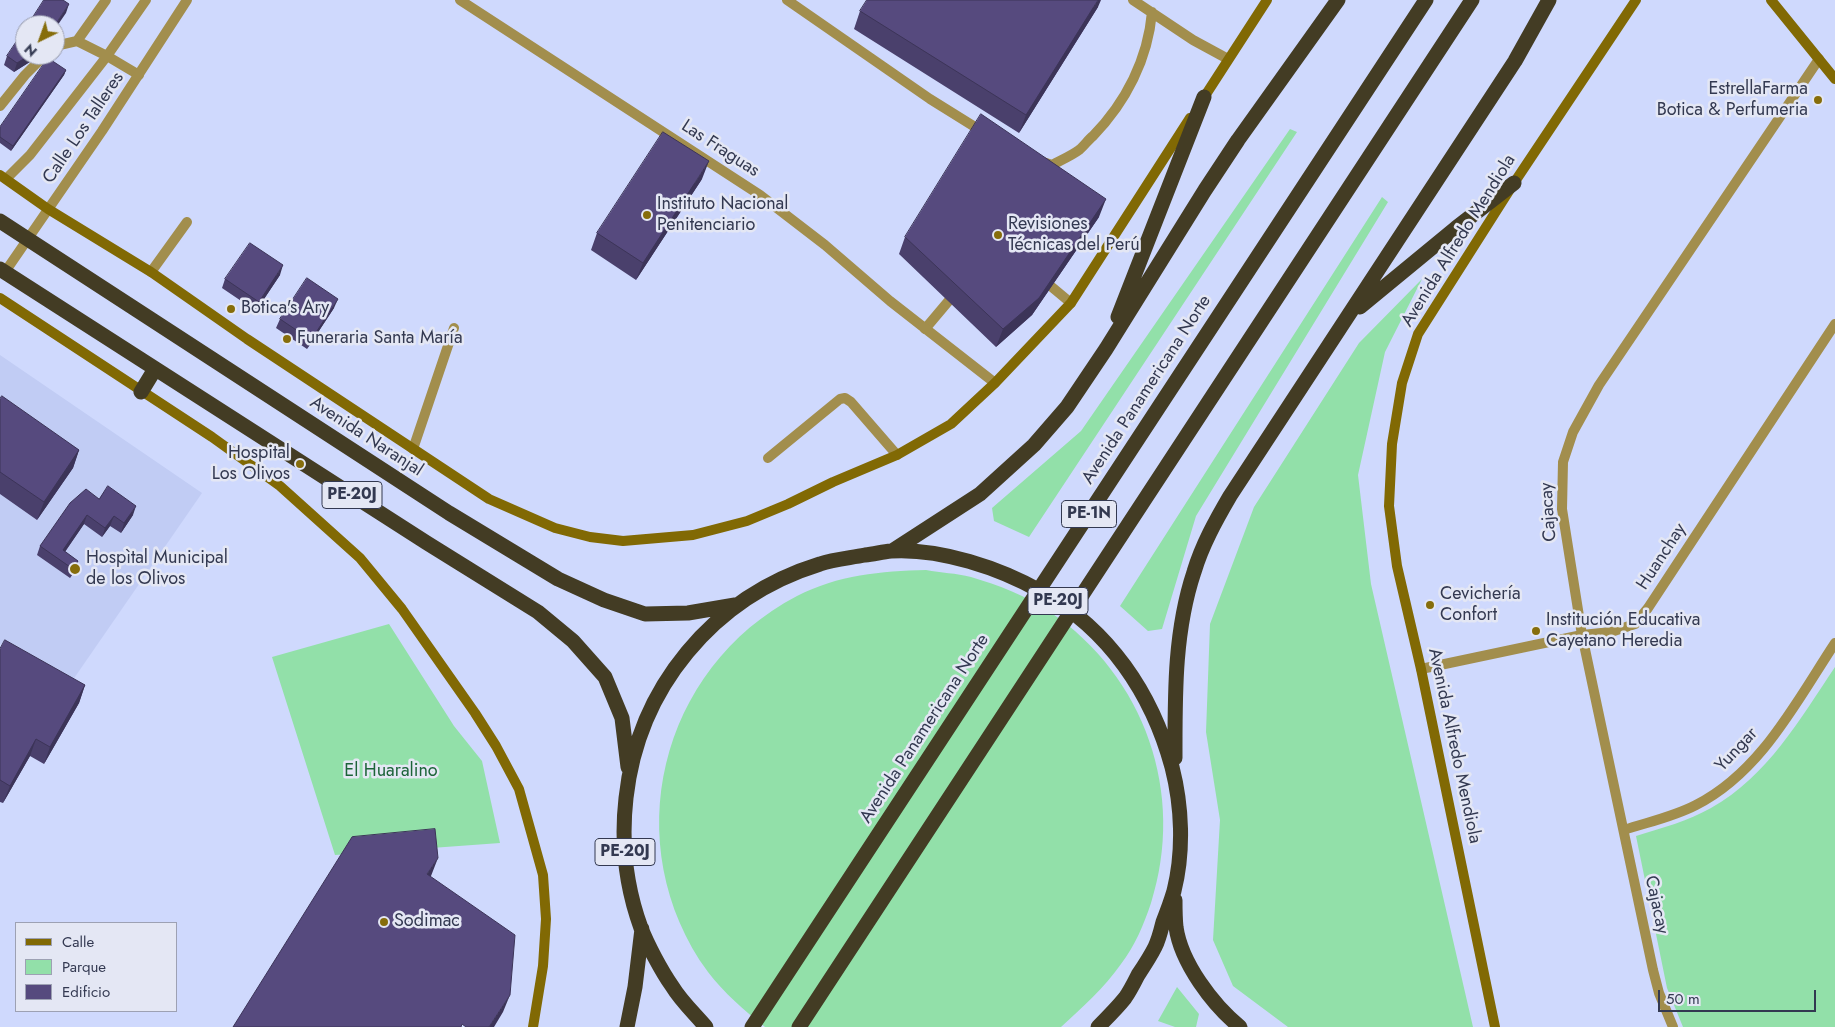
<!DOCTYPE html>
<html>
<head>
<meta charset="utf-8">
<style>
  body { margin:0 }
  #map { position:relative; width:1835px; height:1027px; overflow:hidden; background:#cfd9fd; font-family:Jost,sans-serif }
  canvas { display:block }
  .legend { position:absolute; left:15px; top:922px; width:162px; height:90px; box-sizing:border-box; background:#e4e7f4; border:1px solid #9da1b3; margin:0; padding:6px 9px; list-style:none; font-size:15px; color:#333951 }
  .legend li { display:flex; align-items:center; gap:10px; height:25px }
  .legend b { width:25px; border:1px solid #9da1b3 }
  .north { position:absolute; left:15px; top:15px; width:50px; height:50px; box-sizing:border-box; background:#e4e7f4; border:1px solid #9da1b3; border-radius:50%; rotate:222deg; font-size:14px; font-weight:700; line-height:20px; text-align:center; color:#333951 }
  .north::after { content:''; display:block; margin:auto; width:18px; height:22px; background:#866d0b; clip-path:polygon(50% 0,100% 100%,50% 72%,0 100%) }
  .scale { position:absolute; left:1658px; top:990px; width:158px; height:22px; box-sizing:border-box; border:2px solid #333951; border-top:0; padding-left:6px; font-size:15px; line-height:18px; white-space:nowrap; color:#333951; -webkit-text-stroke:4px #e4e7f4; paint-order:stroke }
</style>
</head>
<body>
<div id="map">
<canvas width="1835" height="1027"></canvas>
<ul class="legend">
<li><b style="height:6px;background:#816904"></b>Calle</li>
<li><b style="height:14px;background:#92e0a9"></b>Parque</li>
<li><b style="height:14px;background:#564a7e"></b>Edificio</li>
</ul>
<div class="north">N</div>
<div class="scale">50 m</div>
</div>
<script>
const context = document.querySelector('canvas').getContext('2d');
context.lineJoin = 'round';
function fill(path, color) { context.fillStyle = color; context.fill(path, 'evenodd'); }
function strokePath(path, color, width, dash) { context.strokeStyle = color; context.lineWidth = width; context.lineCap = dash ? 'butt' : 'round'; context.setLineDash(dash || []); context.stroke(path); }
function label(font, color, halo, rows, align = 'center') {
  context.font = font + ' Jost,sans-serif'; context.lineWidth = 5; context.setLineDash([]); context.textBaseline = 'middle'; context.strokeStyle = halo; context.fillStyle = color; for (const [text, x, y, turn = 0] of rows) {
    context.save(); context.translate(x, y); context.rotate((+turn || 0) * Math.PI / 180); context.textAlign = isNaN(turn) ? turn : align; if (halo) context.strokeText(text, 0, 0); context.fillText(text, 0, 0); context.restore();
  }
}
fill(new Path2D(`
  M0 355 202 493 68 687 0 644Z`), '#c1ccf4');
fill(new Path2D(`
  M1290 129 1297 132 1029 537 994 521 992 508 1081 431Z
  M1382 197 1388 202 1196 516 1162 629 1148 631 1120 606Z
  M1422 279 1385 352 1358 475 1371 584 1473 1027H1288L1233 986 1213 940 1220 820 1206 732 1210 624 1254 507 1359 343Z
  M926 570C941 573 956 573 971 577 998 585 1027 596 1050 612 1145 676 1186 794 1151 903 1144 924 1135 946 1121 964 1104 988 1083 1007 1061 1027H765C744 1010 724 993 708 972 616 845 659 668 797 596 838 575 881 571 926 570Z
  M389 624 454 726 482 761 500 843 335 855 272 657Z
  M1835 667V1027H1683L1667 988 1636 836C1662 828 1688 821 1711 808 1768 776 1800 719 1835 667Z
  M1177 987 1199 1014 1196 1027H1175L1158 1021Z`), '#92e0a9');
strokePath(new Path2D(`
  M787 0 930 99 983 132
  M1133 0 1193 40 1228 59
  M77 41 106 0
  M55 46 77 41 107 56 146 0
  M0 106 25 75 45 55
  M1043 162 1052 165C1061 160 1071 156 1079 150 1084 146 1088 140 1093 136 1126 102 1148 59 1152 12
  M6 179 30 155 107 56 139 75
  M151 272 187 222
  M1041 278 1071 303
  M925 329 957 291
  M413 449 454 328
  M768 458 840 399 845 398 851 402 897 455`), '#a28e4d', 10);
strokePath(new Path2D(`
  M460 0 760 195 825 245 890 301 995 383
  M5 272 102 131 187 0
  M1421 669 1582 635 1611 632 1635 624 1648 608 1835 324
  M1624 830C1648 822 1673 817 1696 805 1761 772 1796 702 1835 643
  M1673 1027 1659 993 1653 970 1582 635 1562 509 1563 462 1573 432 1599 385 1819 59`), '#a28e4d', 10);
strokePath(new Path2D(`
  M1771 0 1835 79
  M1201 102 1267 0
  M0 175 48 209 151 272 247 339 489 499 555 528 590 537 623 541 693 535 747 521 788 504 833 482 897 455 951 424 995 383 1071 303 1190 118
  M0 298 212 437 280 486 360 558 402 609 475 713 496 746 519 789 543 875 546 919 543 966 533 1027
  M1495 1027 1421 669 1397 566 1389 506 1392 444 1402 383 1418 334 1514 183 1636 0`), '#816904', 10);
strokePath(new Path2D(`
  M0 221 449 513 558 579 604 600 645 614 688 613 735 605
  M0 269 427 543 538 612 573 641 605 677 622 718 628 767
  M1360 307 1456 228 1514 183
  M1118 317 1204 97
  M141 392 155 369
  M892 551 980 494 1034 445 1067 407 1106 349 1205 190 1238 140 1338 0
  M1175 758C1175 696 1174 632 1194 572 1202 545 1216 520 1230 496L1515 61 1549 0
  M1175 900C1175 909 1175 918 1176 927 1181 963 1213 1005 1240 1027
  M627 1027 635 987 642 929
  M706 1027C695 1014 681 1001 672 986 662 972 647 944 641 928 626 887 621 842 626 798 638 688 713 597 820 564 834 559 850 558 865 555 874 554 882 552 891 551 940 548 1000 568 1042 592 1109 630 1152 693 1172 767 1182 806 1184 851 1174 891 1171 901 1167 912 1163 922 1161 930 1159 939 1155 947 1150 957 1144 966 1138 975 1134 983 1130 991 1125 998 1117 1008 1107 1018 1098 1027
  M752 1027 1426 0
  M799 1027 1472 0`), '#433c24', 15);
fill(new Path2D(`
  M1098 7 1019 133 854 29 860 11Z
  M25 55H38L36 58 14 72 4 65 7 56Z
  M66 70 64 75 11 151 0 143V127Z
  M702 179 636 280 591 250 597 233Z
  M1099 217 1032 315 996 347 899 254 905 237Z
  M280 275 256 311 222 288 225 279Z
  M334 308 307 349 276 328 280 319Z
  M0 399 79 450 73 468 37 520 0 494Z
  M99 499 133 515 121 533 110 526 102 537 84 524 65 552 78 561 75 570 70 578 37 555 40 546Z
  M0 649 85 685 79 703 44 764 30 756 3 803 0 802Z`), '#4a406c');
fill(new Path2D(`
  M1098 0H1101L1098 7 1019 133 1026 115Z
  M69 4 66 13 55 29V25Z
  M30 55H38L36 58 14 72 17 63Z
  M66 70 64 75 11 151 13 146Z
  M709 161 702 179 636 280 643 263Z
  M1106 199 1099 217 1032 315 996 347 1003 329Z
  M283 265 280 275 256 311 259 302Z
  M338 299 334 308 307 349 311 340Z
  M79 450 73 468 37 520 44 502Z
  M136 506 133 515 121 533 124 523Z
  M87 515 84 524 59 560 63 550Z
  M114 516 110 526 102 537 105 528Z
  M78 561 75 570 70 578 73 569Z
  M85 685 79 703 44 764 50 747Z
  M36 739 30 756 3 803 10 786Z
  M438 858 431 876 420 891 427 874Z
  M510 995 503 1012 494 1027H489Z`), '#3c3458');
const building = new Path2D(`
  M44 0H63L69 4 55 25H28Z
  M867 0H1098L1026 115 860 11Z
  M25 29V55H30L17 63 7 56Z
  M48 58 66 70 13 146 0 137V127Z
  M981 114 1106 199 1039 298 1003 329 905 237Z
  M663 132 709 161 643 263 597 233Z
  M250 243 283 265 259 302 225 279Z
  M307 278 338 299 311 340 280 319Z
  M2 396 79 450 44 502 0 472V399Z
  M108 486 136 506 124 523 114 516 105 528 87 515 63 550 78 561 73 569 40 546 70 503 86 489 99 499Z
  M5 640 85 685 50 747 36 739 10 786 0 780V649Z
  M435 829 438 858 427 874 515 935 510 995 489 1027H466L462 1024 461 1027H233L352 837Z`);
fill(building, '#564a7e');
strokePath(building, '#3c3458', 1);
for (const [x, y, r, color] of [
  [1818,100,5,"#866d0b"],
  [647,215,5,"#866d0b"],
  [998,235,5,"#866d0b"],
  [231,309,5,"#866d0b"],
  [287,339,5,"#866d0b"],
  [300,464,5,"#866d0b"],
  [75,569,6,"#866d0b"],
  [1430,605,5,"#866d0b"],
  [1536,631,5,"#866d0b"],
  [384,922,5,"#866d0b"]
]) { const dot = new Path2D(); dot.arc(x, y, r, 0, 2 * Math.PI); context.fillStyle = color; context.fill(dot); strokePath(dot, '#e4e7f4', 2); }
for (const [x, y, w] of [
  [352,495,60],
  [1089,514,55],
  [1058,601,60],
  [625,852,60]
]) { const box = new Path2D(); box.roundRect(x - w / 2, y - 13.5, w, 27, 4); context.fillStyle = '#e4e7f4'; context.fill(box); strokePath(box, '#333951', 1); }
label('bold 16px', '#333951', null, [
  ["PE-20J",352,495],
  ["PE-1N",1089,514],
  ["PE-20J",1058,601],
  ["PE-20J",625,852]
]);
label('18px', '#333951', '#e4e7f4', [
  ["EstrellaFarma",1808,90,"right"],
  ["Botica & Perfumeria",1808,111,"right"],
  ["Instituto Nacional",657,205],
  ["Penitenciario",657,226],
  ["Revisiones",1008,225],
  ["Técnicas del Perú",1008,246],
  ["Botica's Ary",241,309],
  ["Funeraria Santa María",297,339],
  ["Hospital",290,454,"right"],
  ["Los Olivos",290,475,"right"],
  ["Hospìtal Municipal",86,559],
  ["de los Olivos",86,580],
  ["Cevichería",1440,595],
  ["Confort",1440,616],
  ["Institución Educativa",1546,621],
  ["Cayetano Heredia",1546,642],
  ["Sodimac",394,922]
], 'left');
label('18px', '#333951', '#e4e7f4', [
  ["Calle Los Talleres",84,128,-56],
  ["Las Fraguas",720,149,33],
  ["Avenida Alfredo Mendiola",1459,241,-58],
  ["Avenida Panamericana Norte",1147,390,-57],
  ["Avenida Naranjal",366,437,33],
  ["Cajacay",1549,512,-94],
  ["Huanchay",1662,557,-57],
  ["Avenida Panamericana Norte",925,729,-57],
  ["Avenida Alfredo Mendiola",1454,746,78],
  ["Yungar",1737,750,-47],
  ["Cajacay",1656,905,78]
]);
label('18px', '#1c6439', '#e4e7f4', [
  ["El Huaralino",391,772]
]);
</script>
</body>
</html>
